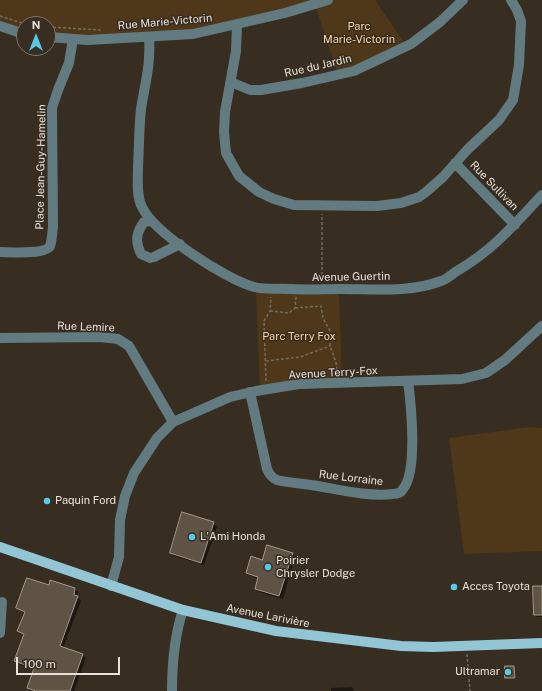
<!DOCTYPE html>
<html>
<head>
<meta charset="utf-8">
<style>
  body { margin:0 }
  #map { position:relative; width:542px; height:691px; overflow:hidden; background:#372d20; font-family:"Public Sans",sans-serif }
  canvas { display:block }
  .north { position:absolute; left:16px; top:16px; width:40px; height:40px; box-sizing:border-box; background:#372d20; border:1px solid #7e756a; border-radius:50%; rotate:0deg; font-size:11px; font-weight:700; line-height:16px; text-align:center; color:#e8e1d9 }
  .north::after { content:''; display:block; margin:auto; width:14px; height:18px; background:#58c8e4; clip-path:polygon(50% 0,100% 100%,50% 72%,0 100%) }
  .scale { position:absolute; left:16px; top:657px; width:104px; height:18px; box-sizing:border-box; border:2px solid #e8e1d9; border-top:0; padding-left:5px; font-size:12px; line-height:14px; white-space:nowrap; color:#e8e1d9; -webkit-text-stroke:3px #372d20; paint-order:stroke }
</style>
</head>
<body>
<div id="map">
<canvas width="542" height="691"></canvas>
<div class="north">N</div>
<div class="scale">100 m</div>
</div>
<script>
const context = document.querySelector('canvas').getContext('2d');
context.lineJoin = 'round';
function fill(path, color) { context.fillStyle = color; context.fill(path, 'evenodd'); }
function strokePath(path, color, width, dash) { context.strokeStyle = color; context.lineWidth = width; context.lineCap = dash ? 'butt' : 'round'; context.setLineDash(dash || []); context.stroke(path); }
function label(font, color, halo, rows, align = 'center') {
  context.font = font + ' "Public Sans",sans-serif'; context.lineWidth = 3; context.setLineDash([]); context.textBaseline = 'middle'; context.strokeStyle = halo; context.fillStyle = color; for (const [text, x, y, turn = 0] of rows) {
    context.save(); context.translate(x, y); context.rotate((+turn || 0) * Math.PI / 180); context.textAlign = isNaN(turn) ? turn : align; if (halo) context.strokeText(text, 0, 0); context.fillText(text, 0, 0); context.restore();
  }
}
fill(new Path2D(`
  M0 0H375L407 47 338 75 315 5 215 31 48 37V24H24V34L0 26Z
  M256 288 339 289 342 383 260 390Z
  M529 427 542 428V551L464 554 449 438Z`), '#4e3819');
fill(new Path2D(`
  M213 523 217 527 204 565 174 556 171 552Z
  M292 553 295 557 283 599 259 592 256 588 259 579 250 576 247 573ZM250 573 263 577V579L250 576Z
  M49 586 75 589 78 592 77 597 81 601 63 648 82 655 86 658 74 691H31L28 687 34 670 18 664 15 661 24 635 19 631 25 613 17 608Z
  M542 587V617H537L535 615Z
  M506 667 515 668 516 679 506 678Z
  M352 687 354 691H331V688Z`), '#0007');
const building = new Path2D(`
  M182 512 214 522 201 563 170 553Z
  M267 545 293 553 279 596 255 589 258 577 246 573 251 556 262 560Z
  M27 578 49 585 50 580 75 588 74 595 78 596 60 646 83 654 70 691H36L27 688 34 668 14 661 24 634 17 631 25 612 16 608Z
  M533 586H542V615H534Z
  M505 666H514L515 678H505Z`);
fill(building, '#5e5344');
strokePath(building, '#a69989', 1);
strokePath(new Path2D(`
  M0 16 25 24
  M48 27 102 30
  M322 280V214
  M295 308 321 306 323 318 330 331V346L336 362 337 376
  M270 311 289 313 295 308 296 297
  M266 361 300 357 330 346
  M266 381 264 321 270 311 271 297
  M467 654 470 691`), '#736a5f', 1.5, [3, 2]);
strokePath(new Path2D(`
  M237 25 236 51 225 112 224 132 226 153 239 176 259 192 274 199 294 205 377 206 401 203 419 197 426 192 443 177 468 149 499 120 513 100 519 65 521 21 517 10 511 0
  M0 26 24 34
  M48 37 88 40 193 34 285 13 328 0
  M149 37C151 65 145 83 141 109 139 128 139 148 138 167 138 179 136 196 142 207 154 233 227 280 254 287 266 290 280 288 292 289 308 290 324 289 340 289 373 289 410 293 441 281 447 279 452 274 457 271 493 250 514 225 542 195
  M231 82 250 90H261L302 83 354 71 411 44 440 22 463 0
  M455 163 515 225
  M151 221 144 222C136 233 135 241 141 254L150 258 154 257 180 244
  M0 252C10 252 45 255 50 246 52 241 52 233 53 227L52 108 58 90 69 63 73 39
  M0 338 100 337 118 339 129 346 173 422
  M250 392 267 469C269 474 272 478 277 480 288 483 300 483 311 485 337 489 366 497 393 494 397 494 401 493 403 489 418 472 411 404 408 381
  M111 586 119 557 120 520 125 496 134 473 157 438 173 422 230 397 256 391 299 384 462 379 486 373 505 360 542 326
  M0 633 2 602
  M172 691C172 663 174 637 183 610`), '#627b81', 10);
strokePath(new Path2D(`
  M0 547 183 610 276 631 401 646 433 647 542 643`), '#92c6d4', 10);
for (const [x, y, r, color] of [
  [47,501,4,"#58c8e4"],
  [192,537,4,"#58c8e4"],
  [268,567,4,"#58c8e4"],
  [454,587,4,"#58c8e4"],
  [508,672,4,"#58c8e4"]
]) { const dot = new Path2D(); dot.arc(x, y, r, 0, 2 * Math.PI); context.fillStyle = color; context.fill(dot); strokePath(dot, '#372d20', 1.5); }
label('11px', '#e8e1d9', '#372d20', [
  ["Rue Marie-Victorin",165,22,-5],
  ["Rue du Jardin",318,66,-13],
  ["Place Jean-Guy-Hamelin",41,167,-89],
  ["Rue Sullivan",494,186,46],
  ["Avenue Guertin",351,277,-1],
  ["Rue Lemire",86,327,2],
  ["Avenue Terry-Fox",333,373,-3],
  ["Rue Lorraine",351,478,7],
  ["Avenue Larivière",268,616,11]
]);
label('11px', '#fad3a1', '#372d20', [
  ["Parc",359,27],
  ["Marie-Victorin",359,40],
  ["Parc Terry Fox",299,337]
]);
label('11px', '#e8e1d9', '#372d20', [
  ["Paquin Ford",55,501],
  ["L'Ami Honda",200,537],
  ["Poirier",276,561],
  ["Chrysler Dodge",276,574],
  ["Acces Toyota",462,587],
  ["Ultramar",500,672,"right"]
], 'left');
</script>
</body>
</html>
